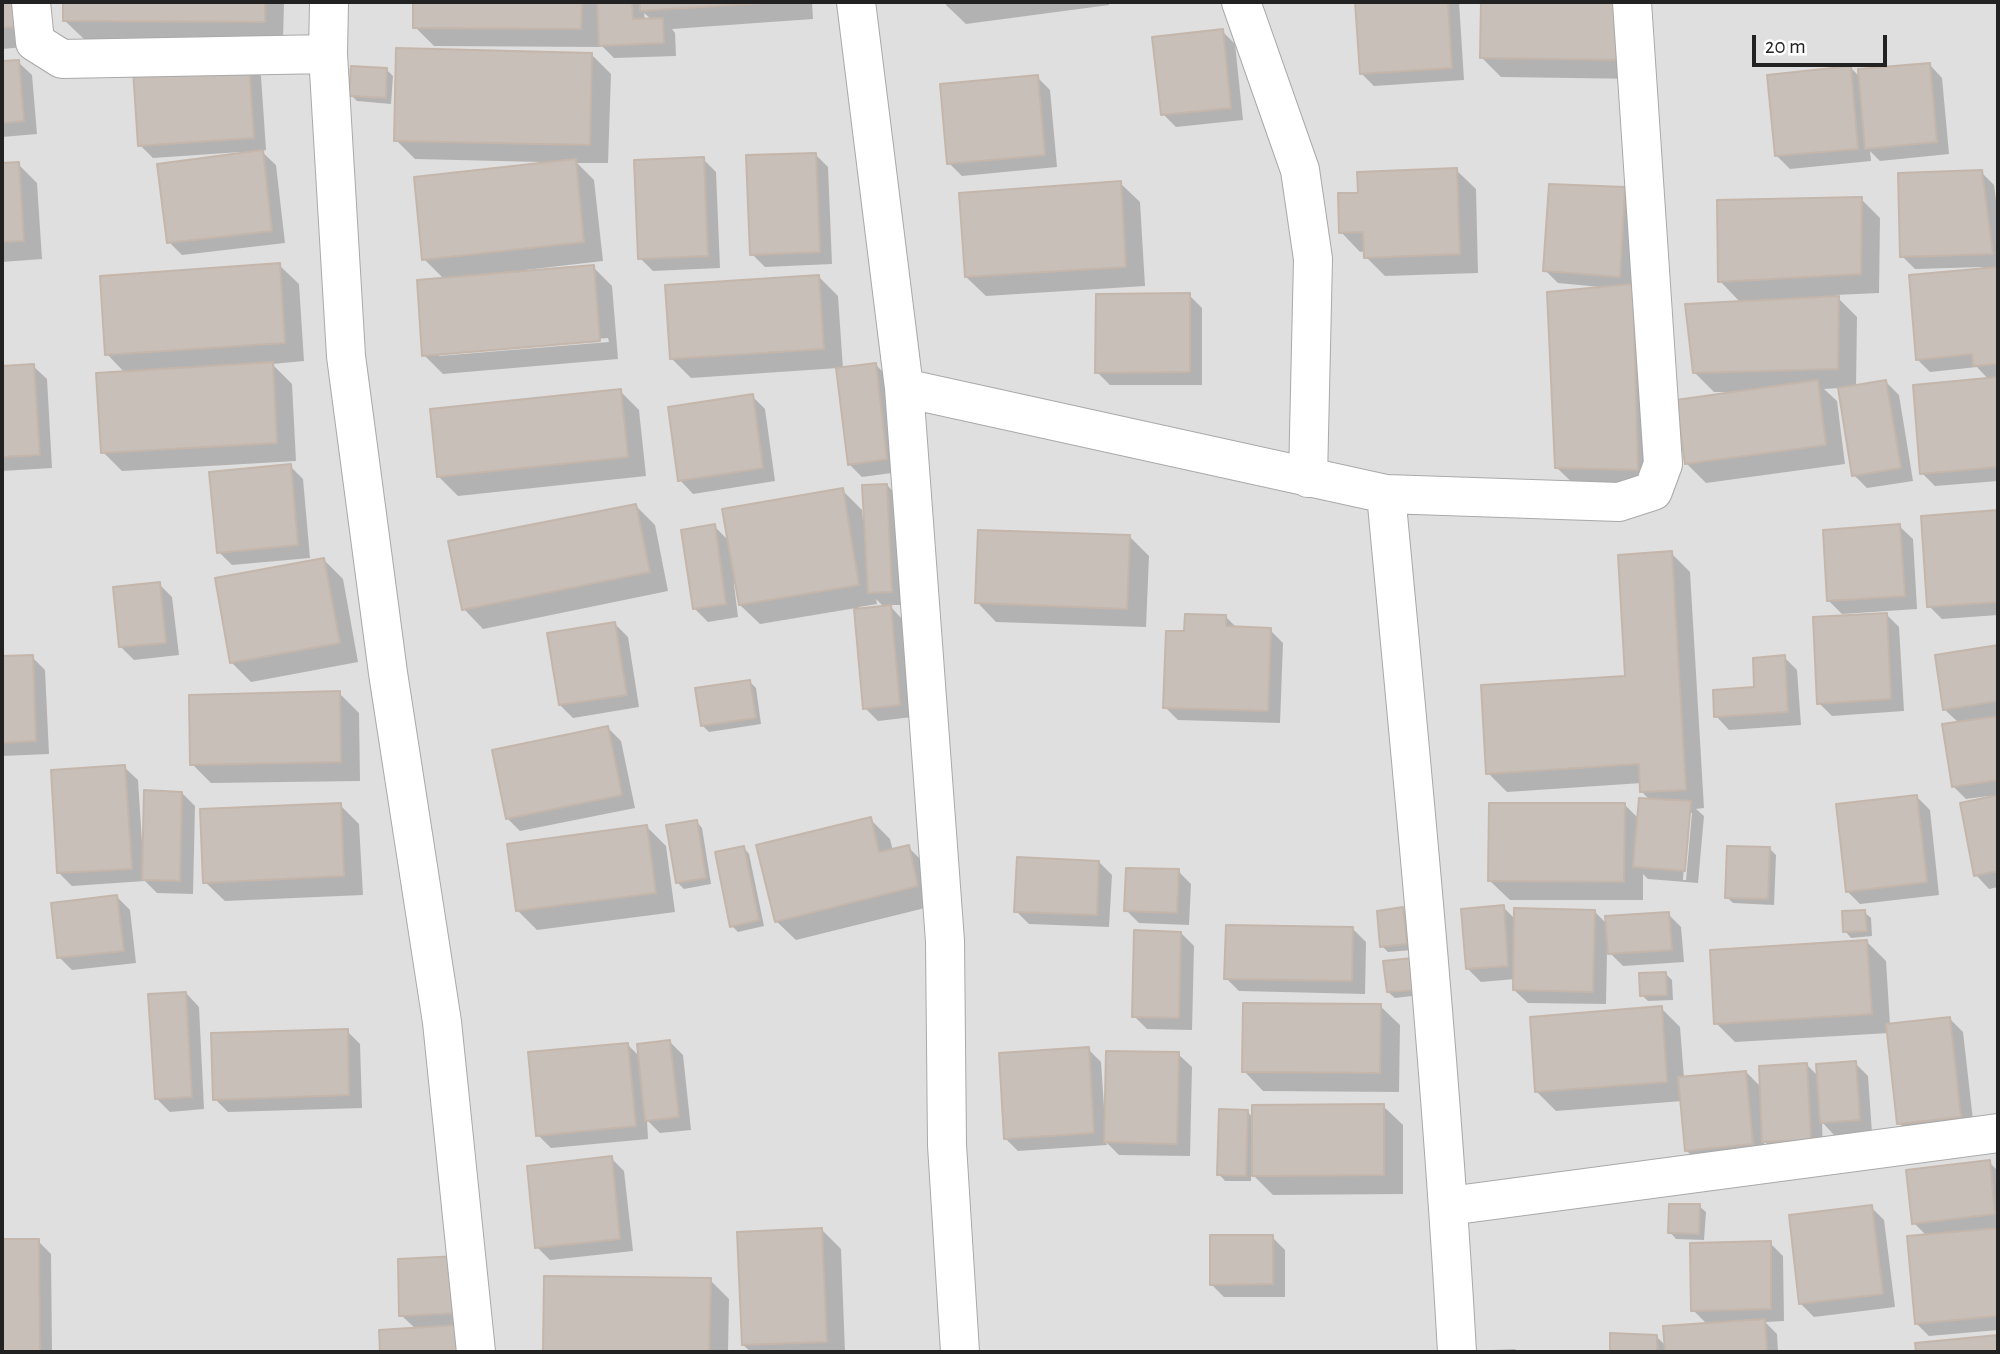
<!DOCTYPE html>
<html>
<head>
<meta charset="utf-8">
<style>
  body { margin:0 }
  #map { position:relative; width:2000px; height:1354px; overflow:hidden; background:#f2efe9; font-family:"Alegreya Sans",sans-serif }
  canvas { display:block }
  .frame { position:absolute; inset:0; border:4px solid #222; pointer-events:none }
  .scale { position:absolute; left:1752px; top:35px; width:135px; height:32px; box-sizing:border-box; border:4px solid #222; border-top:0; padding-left:9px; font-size:21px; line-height:24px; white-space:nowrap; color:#222; -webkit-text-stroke:5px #fff; paint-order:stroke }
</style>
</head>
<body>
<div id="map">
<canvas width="2000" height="1354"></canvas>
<div class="frame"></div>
<div class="scale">20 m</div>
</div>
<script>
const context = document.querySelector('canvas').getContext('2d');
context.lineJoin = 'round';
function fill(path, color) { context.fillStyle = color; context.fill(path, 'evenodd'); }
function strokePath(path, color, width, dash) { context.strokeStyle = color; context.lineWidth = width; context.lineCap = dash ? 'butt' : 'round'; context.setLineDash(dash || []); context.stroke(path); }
fill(new Path2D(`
  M2 2H1998V1352H2Z`), '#e0dfdf');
fill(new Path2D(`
  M2 2H31L36 46 2 49Z
  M64 2H284L283 41 84 39 64 20Z
  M415 2H812L813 19 672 29 675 33 676 56 614 58 600 44V47L434 46 415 27ZM644 13 652 20H645Z
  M946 2H1109V5L966 24 946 5Z
  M1357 2H1459L1464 80 1374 86 1361 73Z
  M1482 2H1643L1642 79 1501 77 1481 57Z
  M1222 31 1235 44 1243 120 1176 127 1163 114Z
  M591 54 611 74 608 163H577L594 180 603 261 525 270V273L593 267 612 286 618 359 443 374 424 355 444 279 424 259 541 164V162L415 159 396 140ZM608 338 609 342 439 356V352Z
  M18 62 32 75 37 134 2 137V63Z
  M248 63 261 76 266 150 261 151 276 165 285 243 182 255 169 242 242 155 241 152 153 158 140 145Z
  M1929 64 1942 78 1949 154 1880 161 1870 151 1871 161 1790 169 1777 156 1851 68 1860 77Z
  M387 70 393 76 391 104 357 101 351 95Z
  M1037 77 1050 90 1057 167 962 176 949 163Z
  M815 154 828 167 832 264 765 267 752 254Z
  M703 159 716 172 720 268 653 271 640 258Z
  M18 164 37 183 42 259 2 262V165Z
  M1456 170 1476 189 1478 273 1385 276 1366 257V251L1360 252 1341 232 1360 195Z
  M1981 172 1994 185 1998 215V267H1996L1998 269V378H1995L1998 381V481L1935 486 1922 473 1989 380 1977 367 1930 372 1917 359 1983 270 1982 267 1915 269 1902 256Z
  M1120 183 1140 202 1145 286 986 296 966 277Z
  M1624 189 1637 202 1657 489 1577 487 1557 468 1600 287 1558 283 1545 270Z
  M1861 199 1880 218 1879 293 1835 295 1857 317 1856 387 1886 382 1899 395 1913 481 1867 488 1854 475 1840 388 1824 389 1837 401 1845 464 1706 483 1686 463 1728 392H1714L1695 373 1741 303 1720 281Z
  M279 265 299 284 304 361 272 364 292 384 296 461 122 471 103 452 125 373 107 354Z
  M818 276 838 296 843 369 876 365 889 378 899 472 862 477 849 464 838 368 691 378 671 358Z
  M1189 295 1202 308V385H1110L1097 372Z
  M33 366 47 379 52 468 2 471V368Z
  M620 391 639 410 646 476 458 496 439 477Z
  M752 396 765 409 775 481 693 494 680 480Z
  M290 466 303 479 310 558 232 565 219 552Z
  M887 485 900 499 905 605H889L903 620 912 717 878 721 865 708 856 608 760 624 740 605 737 583 734 584 738 617 708 622 695 609 714 526 730 542 842 490 862 510 863 520 866 519ZM876 599 884 607 859 610V607L877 604Z
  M635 505 655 525 668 591 483 629 464 609Z
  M1998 512V615L1942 619 1929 606 1922 518Z
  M1899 526 1913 539 1917 609 1842 614 1829 601Z
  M1130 537 1149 556 1146 627 996 622 977 602Z
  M1671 553 1690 572 1704 808 1696 809 1704 816 1698 883 1648 879 1643 874V900H1510L1490 881 1625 805 1639 819 1651 801 1642 792V783L1507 792 1488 773 1626 678ZM1688 813H1692L1686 880H1683Z
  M324 560 343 579 358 662 251 682 231 662Z
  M159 584 172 597 179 655 134 660 121 647Z
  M1886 614 1899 627 1904 711 1832 716 1819 703Z
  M1225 616 1237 628 1270 630 1283 643 1280 723 1178 720 1165 707 1186 633Z
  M615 624 628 637 639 707 573 718 560 705Z
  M1998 647V887L1989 889 1976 875 1988 796 1966 799 1953 786 1959 723 1944 709 1937 656Z
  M32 657 45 670 49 754 2 756V658Z
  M1784 657 1797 670 1801 725 1729 730 1716 716 1756 689Z
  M750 682 756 688 761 724 709 732 703 726Z
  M339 693 359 713 360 781 211 783 192 764Z
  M608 728 621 741 635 808 520 831 507 818Z
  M124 767 138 780 142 842H144L182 793 195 806 193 894 157 893 145 881 72 886 59 873Z
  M1917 797 1930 810 1939 895 1860 904 1847 891Z
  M340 805 359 824 363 895 225 901 205 882Z
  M870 819 890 839 893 851 908 847 927 866 937 905 796 940 776 921Z
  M696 821 702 828 711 884 684 889 677 882Z
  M647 827 666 846 675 912 537 930 518 911Z
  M743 847 749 854 764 926 738 932 732 926Z
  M1770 849 1776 855 1774 905 1733 903 1727 897Z
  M1099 862 1112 875 1109 927 1029 924 1016 911Z
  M1178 871 1191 884 1189 925 1139 923 1126 910Z
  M117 897 130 910 136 963 72 970 59 957Z
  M1503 907 1515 919 1594 911 1608 925 1668 914 1681 927 1684 962 1623 966 1607 950 1606 1004 1528 1003 1514 990 1515 979 1481 982 1468 969Z
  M1402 909 1409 915 1412 950 1388 952 1382 946Z
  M1864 912 1871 918 1872 936 1851 938 1845 931Z
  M1353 929 1366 942 1365 994 1239 991 1226 978Z
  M1181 933 1194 946 1192 1030 1147 1029 1134 1016Z
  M1867 942 1886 961 1890 1025 1950 1019 1963 1032 1974 1129 1912 1136 1899 1123 1889 1033 1735 1042 1716 1023Z
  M1418 966 1421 995 1395 998 1388 992Z
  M1666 974 1672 980 1673 1000 1648 1001 1642 995Z
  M186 993 199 1007 204 1109 170 1112 157 1099Z
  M1380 1006 1400 1025 1399 1092 1263 1091 1244 1071Z
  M1661 1008 1680 1027 1684 1078 1746 1072 1762 1088 1807 1065 1818 1076 1855 1063 1868 1076 1872 1133 1835 1136 1822 1122 1823 1152 1777 1154 1764 1141 1765 1157 1699 1163 1686 1150 1682 1101 1556 1111 1537 1092Z
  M347 1031 360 1044 362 1108 228 1112 215 1099Z
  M670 1042 683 1055 691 1130 660 1133 647 1120 648 1139 551 1148 538 1135 628 1045 640 1057Z
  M1088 1049 1101 1062 1104 1107 1178 1054 1192 1067 1190 1156 1119 1155 1106 1142 1107 1145 1018 1151 1005 1138Z
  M1383 1106 1403 1125V1194L1273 1195 1251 1173V1181H1225L1219 1174 1247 1111 1253 1118Z
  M611 1158 624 1171 633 1251 550 1260 537 1247Z
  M1989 1162 1998 1171V1330L1929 1336 1916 1323 1927 1236 1914 1223Z
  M1699 1206 1706 1212 1704 1240 1676 1239 1670 1232Z
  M1871 1207 1884 1220 1895 1307 1814 1317 1801 1304Z
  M822 1230 841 1249 845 1352H751L743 1345Z
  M1272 1237 1285 1250V1297H1224L1211 1284Z
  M2 1241H38L51 1254 52 1352H2Z
  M1770 1243 1783 1256 1784 1321 1765 1322 1777 1334 1778 1352H1612V1335L1657 1337 1667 1347 1707 1324 1693 1310Z
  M458 1258 470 1352H381L380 1331 416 1329 401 1315Z
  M546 1278 710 1280 729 1299 728 1352H545Z
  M1515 1349 1518 1352H1492V1350Z`), '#0003');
const building = new Path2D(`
  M2 2H15L17 27 2 28Z
  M63 2H265V22L63 21Z
  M413 2H582L581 29 413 28Z
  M597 2H632L633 19 663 18 664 43 599 46Z
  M640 2H779L640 11Z
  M1355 2H1448L1452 68 1360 74Z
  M1481 2H1624L1623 60 1480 58Z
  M1223 29 1231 108 1161 115 1152 37Z
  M396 48 592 53 590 145 394 141Z
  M19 60 24 121 2 123V61Z
  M249 62 254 138 138 146 133 70Z
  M1930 63 1937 142 1865 149 1858 69Z
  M351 66 387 68 386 98 349 96Z
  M1851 66 1858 149 1775 156 1767 75Z
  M1038 75 1045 155 947 164 940 84Z
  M263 150 272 231 167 243 157 164Z
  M816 153 820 252 750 255 746 155Z
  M704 157 708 256 638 259 634 160Z
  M576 159 584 242 422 260 414 177Z
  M19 162 24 241 2 242V163Z
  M1457 168 1460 254 1364 258 1363 232 1339 233 1338 193H1358L1357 172Z
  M1982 170 1993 254 1900 257 1898 173Z
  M1121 181 1126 267 965 277 959 193Z
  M1549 184 1625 187 1620 277 1543 271Z
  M1862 197 1861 274 1718 282 1717 200Z
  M280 263 285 343 105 355 100 276Z
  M594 265 600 341 422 356 417 280Z
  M1998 267V364L1973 366 1972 354 1916 360 1909 275Z
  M819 275 824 349 670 359 665 285Z
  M1633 284 1638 470 1555 468 1547 292Z
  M1190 293V372L1095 373 1096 294Z
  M1839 296 1838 369 1693 373 1685 304Z
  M273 362 277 443 101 453 96 373Z
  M876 363 887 459 848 465 836 368Z
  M34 364 40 455 2 457V366Z
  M1998 377V467L1920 474 1913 385Z
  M1818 380 1826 445 1685 464 1676 400Z
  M1886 380 1901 468 1852 476 1838 388Z
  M621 389 628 457 437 477 430 409Z
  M753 394 763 468 678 481 668 407Z
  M291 464 298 545 217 553 209 472Z
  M887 484 892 592 868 593 862 485Z
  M843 488 859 585 739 605 722 509Z
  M636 504 650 572 462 610 448 541Z
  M1998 510V602L1927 607 1921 516Z
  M715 524 726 604 693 609 681 530Z
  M1900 524 1905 596 1827 601 1823 530Z
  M978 530 1130 535 1127 609 975 603Z
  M1672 551 1686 790 1640 792 1639 764 1486 774 1481 685 1625 676 1618 555Z
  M324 558 340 643 230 663 215 578Z
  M160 582 166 643 119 647 113 587Z
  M891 605 900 705 863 709 854 609Z
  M1887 613 1891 699 1817 704 1813 617Z
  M1185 614 1226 615V626L1271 628 1268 711 1163 708 1166 631H1184Z
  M615 622 627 695 559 705 547 633Z
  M1998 645V701L1943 710 1935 655Z
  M33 655 36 741 2 743V656Z
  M1785 655 1788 712 1714 717 1713 690 1754 687 1753 658Z
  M750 680 756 718 701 726 695 688Z
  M340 691 341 762 190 765 189 695Z
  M1998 716V780L1952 787 1942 724Z
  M608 726 622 795 506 819 492 750Z
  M125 765 132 869 57 873 51 770Z
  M144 790 182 792 180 881 142 880Z
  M1917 795 1927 882 1846 892 1836 804Z
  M1998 795V871L1974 876 1960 803Z
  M1639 798 1691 801 1685 871 1633 867Z
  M341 803 344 876 203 883 200 809Z
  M1489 803H1625L1624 882 1488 881Z
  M871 817 879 852 909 845 918 886 775 922 756 845Z
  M697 820 706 878 676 883 666 825Z
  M647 825 656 893 516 911 507 844Z
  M744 846 759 920 730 927 715 852Z
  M1727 846 1770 847 1768 899 1725 898Z
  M1017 857 1099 861 1097 915 1014 912Z
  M1126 868 1179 869 1177 913 1124 911Z
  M117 895 124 951 57 958 51 903Z
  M1504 905 1508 966 1466 969 1461 909Z
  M1403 907 1407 944 1380 947 1377 911Z
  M1514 908 1595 910 1593 992 1513 990Z
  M1865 910 1867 931 1843 932 1842 911Z
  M1669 912 1672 950 1608 954 1605 916Z
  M1226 925 1353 927 1352 981 1224 979Z
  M1134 930 1181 932 1179 1018 1132 1017Z
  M1867 940 1872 1014 1714 1024 1710 950Z
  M1413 958 1416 990 1387 992 1383 961Z
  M1666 972 1667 995 1640 996 1639 973Z
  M186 992 192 1097 155 1099 148 994Z
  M1243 1003 1381 1004 1380 1073 1242 1072Z
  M1662 1006 1667 1082 1535 1092 1530 1017Z
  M1950 1017 1961 1117 1897 1124 1886 1024Z
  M348 1029 349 1095 213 1100 211 1033Z
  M670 1040 679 1117 645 1121 637 1044Z
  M628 1043 636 1126 536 1136 528 1052Z
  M1089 1047 1094 1133 1004 1139 999 1053Z
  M1106 1051 1179 1052 1177 1144 1104 1142Z
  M1856 1061 1860 1120 1820 1123 1816 1064Z
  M1807 1063 1811 1140 1762 1142 1759 1066Z
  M1746 1071 1753 1144 1685 1151 1678 1077Z
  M1384 1104V1175L1252 1176V1105Z
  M1219 1109 1248 1110 1246 1176 1217 1175Z
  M612 1156 620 1239 535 1248 527 1166Z
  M1990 1160 1995 1214 1912 1224 1906 1170Z
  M1669 1204H1700L1699 1234 1668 1233Z
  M1872 1205 1883 1294 1799 1304 1789 1215Z
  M822 1228 827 1342 742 1345 737 1232Z
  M1998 1228V1316L1915 1324 1907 1236Z
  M1210 1235H1273V1284L1210 1285Z
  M2 1239H39L40 1352H2Z
  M1771 1241V1309L1691 1311 1690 1243Z
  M459 1256 461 1313 399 1316 398 1259Z
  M544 1276 711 1278 709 1352H543Z
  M1765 1319 1767 1352H1665L1663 1326Z
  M457 1325 459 1352H380L379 1330Z
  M1610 1333 1657 1335V1352H1610Z
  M1998 1335V1352H1916L1915 1343Z`);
fill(building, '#c7bfb8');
strokePath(building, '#c4b6ab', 2);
const street = new Path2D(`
  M31 2 35 42 62 59 328 54
  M329 2 328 54 346 356 388 673 442 1022 476 1352
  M856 2 904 388 945 941 947 1145 960 1352
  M1241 2 1300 170 1313 259 1308 478
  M904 388 1386 494C1413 780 1441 1066 1457 1352
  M1386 494 1619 502 1653 491 1663 464 1632 2
  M1449 1206 1998 1133`);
strokePath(street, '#a9a9a9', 40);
strokePath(street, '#fff', 38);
</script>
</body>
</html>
